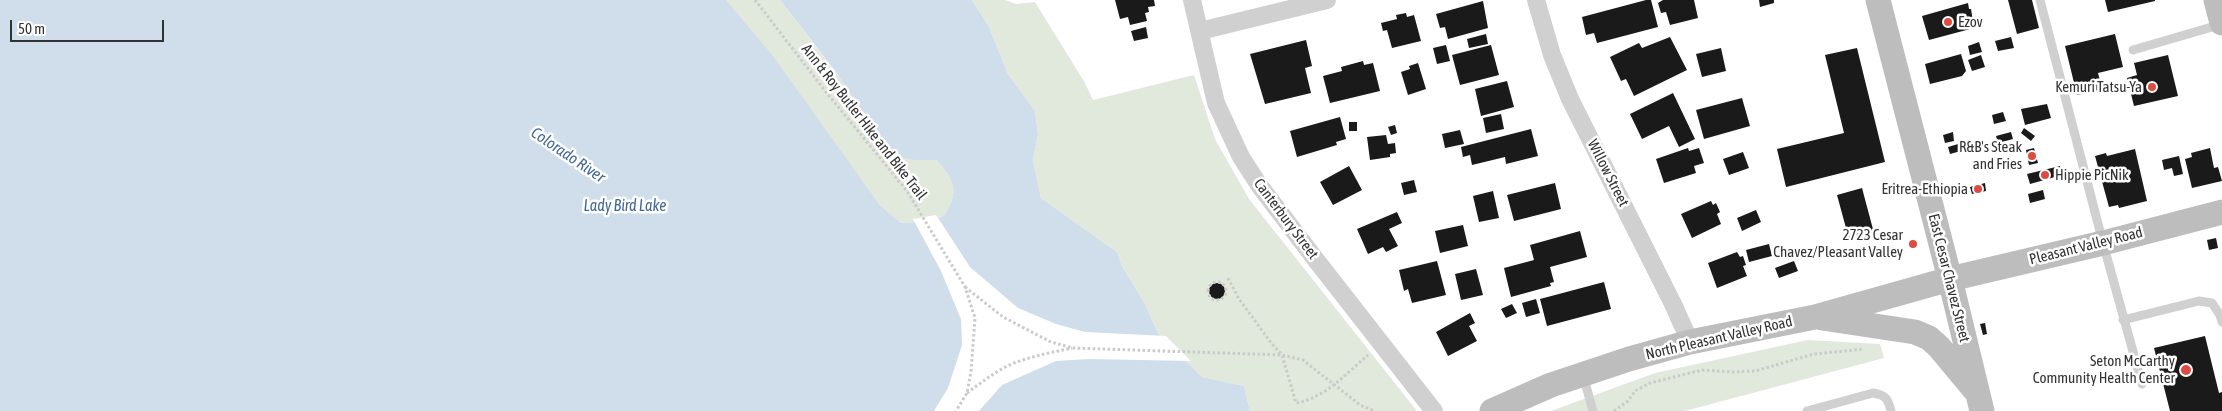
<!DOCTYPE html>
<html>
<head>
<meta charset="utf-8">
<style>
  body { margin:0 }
  #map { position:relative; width:2222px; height:411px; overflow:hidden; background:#fff; font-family:"Asap Condensed",sans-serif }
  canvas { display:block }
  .scale { position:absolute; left:10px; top:20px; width:154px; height:22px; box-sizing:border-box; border:2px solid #333; border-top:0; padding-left:6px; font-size:15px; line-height:18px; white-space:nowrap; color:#333; -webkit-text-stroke:4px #fff; paint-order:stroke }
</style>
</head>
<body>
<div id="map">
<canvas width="2222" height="411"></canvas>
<div class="scale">50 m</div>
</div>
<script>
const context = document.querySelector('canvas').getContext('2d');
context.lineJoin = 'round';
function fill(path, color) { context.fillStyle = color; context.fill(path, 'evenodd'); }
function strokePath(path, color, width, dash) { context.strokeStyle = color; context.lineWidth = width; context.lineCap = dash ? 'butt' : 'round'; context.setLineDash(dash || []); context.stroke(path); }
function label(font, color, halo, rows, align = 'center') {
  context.font = font + ' "Asap Condensed",sans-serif'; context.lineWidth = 5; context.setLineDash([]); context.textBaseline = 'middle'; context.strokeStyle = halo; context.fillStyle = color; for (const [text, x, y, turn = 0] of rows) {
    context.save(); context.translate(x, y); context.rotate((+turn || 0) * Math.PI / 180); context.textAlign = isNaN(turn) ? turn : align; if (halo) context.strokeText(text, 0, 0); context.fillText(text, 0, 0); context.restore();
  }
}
fill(new Path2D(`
  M726 0H780L852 94 914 160H936C950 174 960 190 948 208 947 211 946 213 944 215 934 223 913 222 901 223L879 204Z
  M972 0H1005L1016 4 1035 2 1085 83 1093 100 1194 75 1215 139 1249 199 1417 411H1250L1244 386 1202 377 1158 333 1144 302 1122 266 1117 252 1041 198 1033 160 1038 134 1035 111 1008 74 989 27Z
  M1808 340 1880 344 1884 358 1685 411H1551L1655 373Z`), '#e1e9dd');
fill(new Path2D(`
  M0 0H726L773 56 879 204 901 223C913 222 934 223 944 215 946 213 947 211 948 208 960 190 950 174 936 160H914L893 155 835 71 780 0H972L989 27 1008 74 1035 111 1038 134 1033 160 1041 198 1117 252 1122 266 1144 302 1158 333 1202 377 1244 386 1250 411H0Z`), '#d0deec');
fill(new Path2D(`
  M936 215 970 267 1018 308 1056 324 1085 332 1166 336 1191 361 1089 359 1056 361 1002 385 979 411H934L948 388 962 345 961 319 941 271 913 219Z`), '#fff');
fill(new Path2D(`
  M1115 0H1154L1155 6 1148 7 1149 12 1145 13 1147 21 1130 25 1128 17 1120 19Z
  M1646 0H1651L1658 27 1597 43 1594 33 1586 35 1582 17Z
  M1663 0H1694L1698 18 1670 25 1666 12 1661 13 1658 3Z
  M1759 0H1774V3L1760 7Z
  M2008 0H2032L2039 28 2017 34Z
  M2105 0H2155V1L2108 12Z
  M1483 1 1488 28 1448 39 1445 27 1440 28 1436 14Z
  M1968 3 1969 9H1971L1974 28 1929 40 1922 16Z
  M1406 13 1407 17 1414 15 1421 41 1392 48 1387 30 1383 31 1381 23 1397 19 1396 15Z
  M1146 27 1148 38 1134 41 1131 31Z
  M1486 34 1488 44 1469 48 1467 39Z
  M2115 34 2123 67 2098 73 2102 89 2077 95 2065 46Z
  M1670 37 1687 70 1634 96 1626 79 1621 81 1610 57 1639 43 1642 48Z
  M2011 37 2014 48 1998 51 1995 41Z
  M1306 40 1312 66 1305 68 1311 93 1265 104 1250 54Z
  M1979 42 1982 52 1970 55 1968 46Z
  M1446 45 1450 61 1437 64 1433 48Z
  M1491 45 1499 75 1460 85 1452 55Z
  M1721 48 1726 71 1702 77 1696 54Z
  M1857 48 1885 162 1786 187 1777 149 1844 133 1825 55Z
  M1961 54 1966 71 1962 76 1930 84 1925 64Z
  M1981 55 1985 67 1972 71 1968 60Z
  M2168 55 2178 96 2134 106 2127 78 2137 75 2134 63Z
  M1363 61 1364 65 1373 63 1380 91 1330 103 1323 76 1342 71 1341 67Z
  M1418 63 1426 89 1408 95 1401 72 1410 69 1409 66Z
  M1507 81 1514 107 1481 116 1475 89Z
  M1673 93 1695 139 1679 147 1669 126 1642 139 1630 114Z
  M1742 98 1750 126 1704 139 1696 110Z
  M2047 104 2051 118 2025 125 2021 109Z
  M2003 112 2006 121 1994 124 1992 115Z
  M1501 114 1504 129 1486 133 1483 118Z
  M1340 117 1346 139 1336 142 1337 145 1297 157 1290 131Z
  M1349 122H1357V131H1349Z
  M1395 125 1397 133 1391 135 1388 127Z
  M2024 128 2035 136 2031 141 2021 133Z
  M1531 129 1538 156 1506 164 1505 157 1472 165 1470 155 1463 157 1461 147Z
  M1460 130 1464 144 1445 148 1442 134Z
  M1953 132 1954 141 1945 143 1943 135Z
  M2011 132 2013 139 1998 143 1996 136Z
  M1386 135 1388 144 1395 143 1396 153 1390 154V157L1370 160 1367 137Z
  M1965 142 1968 149 1950 154 1948 147Z
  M1688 148 1689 151 1699 148 1704 163 1694 166 1696 173 1664 183 1656 159Z
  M2034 148 2038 163 2029 165 2026 150Z
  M2210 148 2214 168 2218 167 2222 181 2192 188 2185 159 2192 157 2191 153Z
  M2135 149 2147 201 2119 208 2118 205 2109 207 2095 156 2106 153 2107 156Z
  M1743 152 1749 168 1729 175 1723 159Z
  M2179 156 2183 174 2174 176 2172 168 2164 170 2162 160Z
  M1349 166 1362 190 1333 205 1320 182Z
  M2060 166 2062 175 2030 184 2027 174Z
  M1414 180 1417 192 1404 195 1401 183Z
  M1555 183 1561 209 1514 221 1507 195Z
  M1985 183 1986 191 1972 194 1970 187Z
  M1862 188 1874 233 1849 239 1837 195Z
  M2043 190 2045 199 2030 203 2028 194Z
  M1493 191 1499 218 1479 222 1473 196Z
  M1711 201 1713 205 1716 203 1720 212 1717 214 1721 224 1692 238 1681 214Z
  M1756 210 1761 222 1742 231 1737 218Z
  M1397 212 1402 223 1389 229 1398 246 1386 252 1383 247 1368 254 1357 229Z
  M1463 225 1468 246 1440 253 1435 231Z
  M1580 231 1587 257 1550 267 1554 282 1550 283 1551 286 1511 297 1504 268 1534 260 1530 245Z
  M2216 238 2218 248 2209 250 2207 240Z
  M1769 244 1772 256 1749 262 1746 250Z
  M1737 252 1740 257 1743 256 1746 265 1743 266 1747 276 1717 288 1708 263Z
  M1437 261 1446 295 1412 303 1408 289 1404 291 1399 270Z
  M1794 261 1798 271 1779 278 1775 268Z
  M1476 269 1483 295 1461 300 1455 274Z
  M1604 282 1611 309 1547 326 1540 299Z
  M1209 291a8 8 0 1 1 16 0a8 8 0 1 1-16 0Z
  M1536 299 1540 313 1526 317 1522 303Z
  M1512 304 1517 313 1506 318 1501 309Z
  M1470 313 1475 323 1469 326 1477 341 1448 356 1436 332Z
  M1985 323 1987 334 1983 335 1980 324Z
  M2205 336 2219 393 2222 392V411H2170L2154 348Z`), '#1a1a1a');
strokePath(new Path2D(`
  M755 0 826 92 907 191 965 287 975 318 971 372 967 393 956 411
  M1228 278 1239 299 1272 344 1282 355 1296 403C1325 398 1347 373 1368 355
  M1208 291a9 9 0 1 1 18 0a9 9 0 1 1-18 0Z
  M965 287 1003 317 1051 342 1073 348 1282 355 1303 360 1360 405 1374 411
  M967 393C982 382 997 370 1014 363 1033 356 1053 352 1072 348
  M1614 411 1628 401 1635 391 1650 383 1702 370 1732 372 1755 371 1814 354 1864 349`), '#cacaca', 3, [2.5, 2.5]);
strokePath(new Path2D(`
  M2040 0 2103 243 2142 384
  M2133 50 2222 24
  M2123 320 2199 301 2212 303 2220 315 2222 322
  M1583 375 1593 411
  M1807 411 1873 393C1886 395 1888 399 1891 411`), '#d0d0d0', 9);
strokePath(new Path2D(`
  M1192 0 1216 103 1241 157 1259 185 1316 260 1434 411
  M1536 0 1552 55 1570 99 1673 304 1690 342
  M1200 31 1327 0`), '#d0d0d0', 18);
strokePath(new Path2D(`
  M1878 0 1950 279 1982 411
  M2216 0 2222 23
  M1822 318 1915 332 1929 338 1939 347 1974 389
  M1492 411 1551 385 1629 359 1690 342 1815 317 1950 279 2103 243 2222 212`), '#bdbdbd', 25);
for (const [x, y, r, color] of [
  [1948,22,5,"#dd4b42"],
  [2152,87,5,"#dd4b42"],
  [2032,156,5,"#dd4b42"],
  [2045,175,5,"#dd4b42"],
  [1978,189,5,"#dd4b42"],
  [1913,244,5,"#dd4b42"],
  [2186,370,6,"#dd4b42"]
]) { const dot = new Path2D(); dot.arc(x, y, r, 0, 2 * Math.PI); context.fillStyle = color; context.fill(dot); strokePath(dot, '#fff', 2); }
label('15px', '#333', '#fff', [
  ["Ezov",1958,22,"left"],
  ["Kemuri Tatsu-Ya",2142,87],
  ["R&B's Steak",2022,147],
  ["and Fries",2022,164],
  ["Hippie PicNik",2055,175,"left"],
  ["Eritrea-Ethiopia",1968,189],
  ["2723 Cesar",1903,235],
  ["Chavez/Pleasant Valley",1903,252],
  ["Seton McCarthy",2175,361],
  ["Community Health Center",2175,378]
], 'right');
label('15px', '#333', '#fff', [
  ["Ann & Roy Butler Hike and Bike Trail",864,122,52],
  ["Willow Street",1608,173,63],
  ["Canterbury Street",1286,219,53],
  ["Pleasant Valley Road",2086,246,-14],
  ["East Cesar Chavez Street",1949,278,76],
  ["North Pleasant Valley Road",1719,338,-13]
]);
label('italic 16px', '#436993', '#fff', [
  ["Colorado River",568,155,34],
  ["Lady Bird Lake",625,206]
]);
</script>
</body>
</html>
